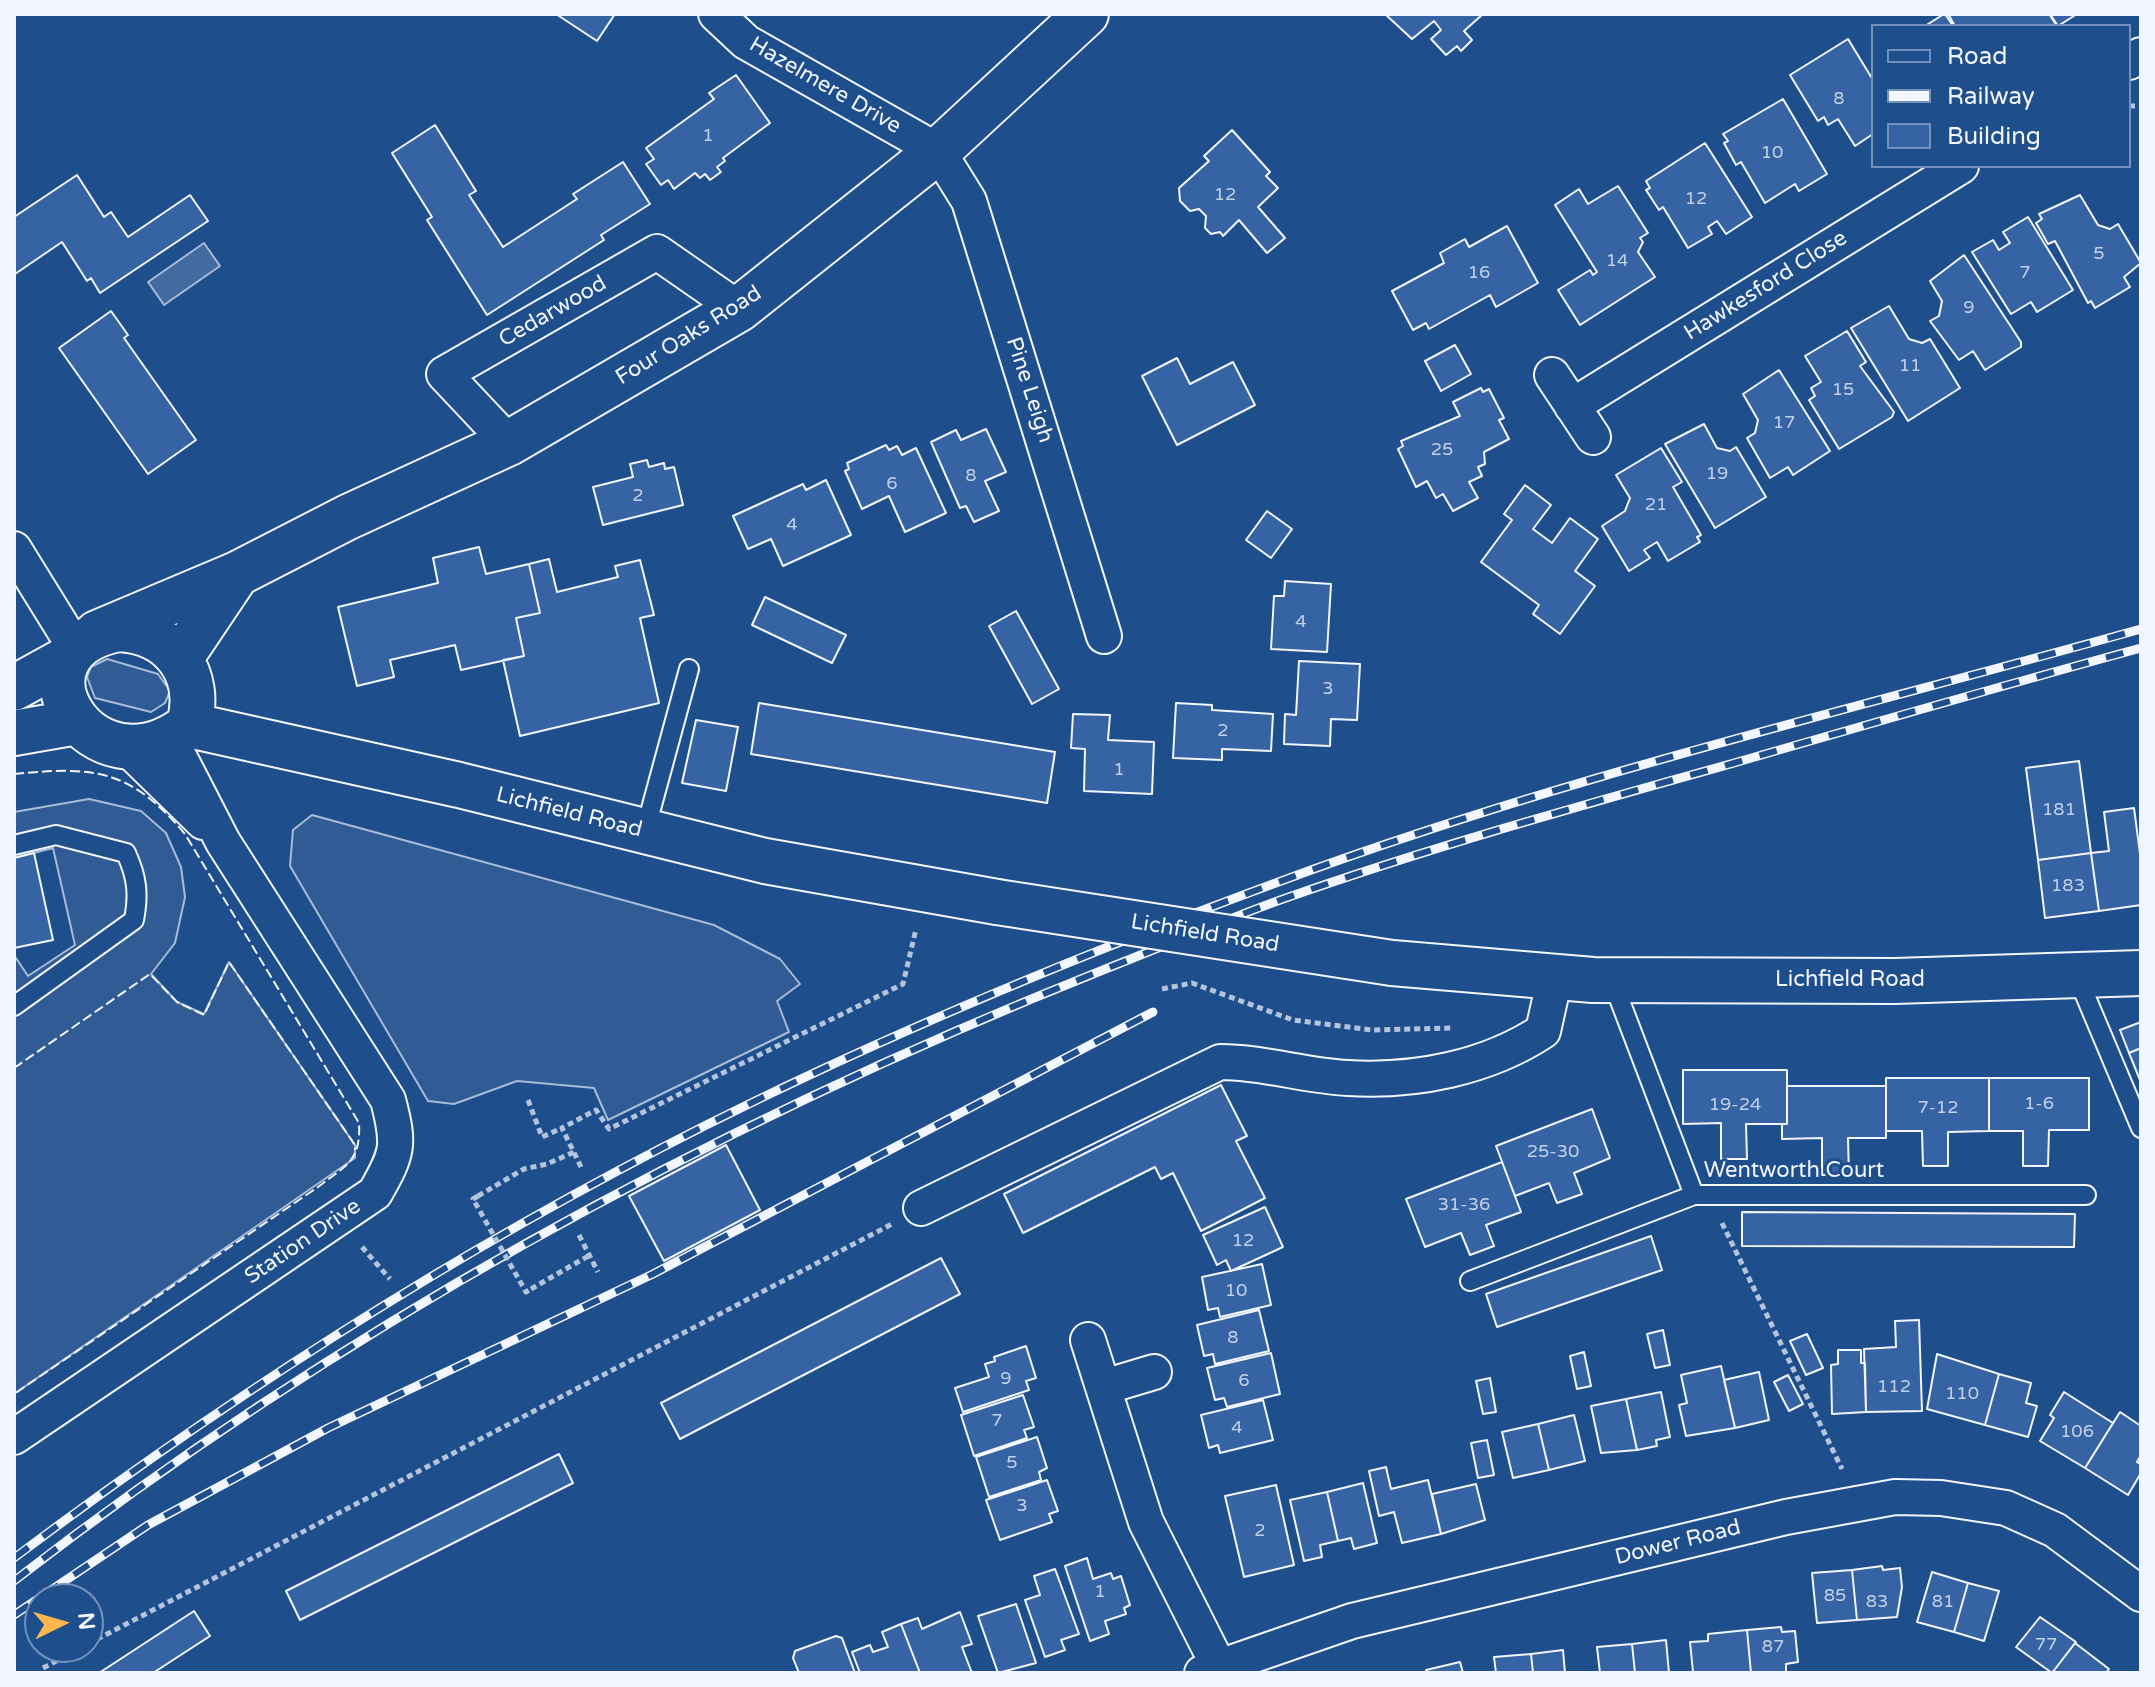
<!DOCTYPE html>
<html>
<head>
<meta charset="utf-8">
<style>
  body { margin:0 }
  #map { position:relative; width:2155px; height:1687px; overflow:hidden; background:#1f4e8c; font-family:"Varela Round",sans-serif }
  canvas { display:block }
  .frame { position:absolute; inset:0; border:16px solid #f2f6ff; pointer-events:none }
  .legend { position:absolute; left:1871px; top:24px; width:260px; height:144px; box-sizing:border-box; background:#1f4e8c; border:2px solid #7391ba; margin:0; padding:10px 14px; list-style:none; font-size:24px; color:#f2f6ff }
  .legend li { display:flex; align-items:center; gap:16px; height:40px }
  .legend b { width:40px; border:2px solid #7391ba }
  .north { position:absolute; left:24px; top:1583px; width:80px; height:80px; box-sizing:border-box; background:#1f4e8c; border:2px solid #7391ba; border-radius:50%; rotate:85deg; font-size:22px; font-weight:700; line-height:32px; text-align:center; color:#f2f6ff }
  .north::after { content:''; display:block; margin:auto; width:28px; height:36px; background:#ffb74d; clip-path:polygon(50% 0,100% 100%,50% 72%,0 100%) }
</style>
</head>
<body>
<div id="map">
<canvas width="2155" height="1687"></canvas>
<div class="frame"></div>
<ul class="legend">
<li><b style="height:10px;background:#1f4e8c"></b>Road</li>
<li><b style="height:10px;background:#f2f6ff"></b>Railway</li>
<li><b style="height:22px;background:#3563a3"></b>Building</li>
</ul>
<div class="north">N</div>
</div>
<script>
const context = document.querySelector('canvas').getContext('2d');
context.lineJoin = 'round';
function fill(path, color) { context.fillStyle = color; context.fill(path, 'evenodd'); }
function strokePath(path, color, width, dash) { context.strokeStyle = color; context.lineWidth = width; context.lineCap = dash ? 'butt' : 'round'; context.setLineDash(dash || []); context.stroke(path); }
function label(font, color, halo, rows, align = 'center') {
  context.font = font + ' "Varela Round",sans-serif'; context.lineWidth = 6; context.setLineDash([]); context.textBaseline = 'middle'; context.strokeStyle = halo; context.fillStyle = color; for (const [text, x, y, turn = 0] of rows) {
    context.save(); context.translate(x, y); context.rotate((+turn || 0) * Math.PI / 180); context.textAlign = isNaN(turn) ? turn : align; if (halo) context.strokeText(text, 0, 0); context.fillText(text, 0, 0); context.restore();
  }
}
const built = new Path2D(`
  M107 659 158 674 170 691 165 703 151 712 95 698 87 677 91 667Z
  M89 799 141 811 166 833 181 867 185 897 175 943 151 974 177 1002 204 1014 229 962 355 1145V1158L14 1394V955L28 976 75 945 53 848 14 858V812Z
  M312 815 714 925 780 959 800 984 777 1001 789 1032 608 1120 594 1088 517 1081 454 1104 428 1101 290 866 293 830Z`);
fill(built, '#305b95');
strokePath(built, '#a8bbd7', 2);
const water = new Path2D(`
  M204 243 220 266 164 305 148 282Z`);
fill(water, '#446ba0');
strokePath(water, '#a8bbd7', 2);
const building = new Path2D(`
  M556 14H615L597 41Z
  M1385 14H1483L1464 31 1472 40 1461 51 1457 46 1446 55 1431 39 1441 30 1434 21 1412 39Z
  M1945 14 1953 26H1925L1944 14Z
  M1948 14H2049L2057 26H1955Z
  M2050 14H2077L2058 26Z
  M1848 39 1873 80V134L1855 146 1838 119 1828 125 1824 117 1818 121 1790 75Z
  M736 75 770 123 723 158 725 161 717 167 721 172 710 180 705 174 700 178 695 173 674 189 668 180 661 185 646 164 654 159 646 148 714 99 709 93Z
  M1783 99 1827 174 1799 191 1795 184 1765 203 1741 162 1736 165 1724 143 1728 141 1723 134Z
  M435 125 476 191 469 195 503 247 577 199 573 194 623 162 650 204 601 235 604 240 487 315 427 220 432 217 392 153Z
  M1232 130 1270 172 1266 176 1278 188 1258 207 1285 238 1267 253 1239 220 1223 236 1220 232 1211 234 1205 228 1206 216 1199 209 1190 211 1180 201 1179 188 1209 161 1204 156Z
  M1705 143 1752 217 1726 234 1717 221 1708 227 1712 234 1688 248 1663 207 1659 210 1646 190 1650 188 1646 181Z
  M77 175 104 217 111 212 128 237 190 195 208 221 100 293 91 278 87 281 62 242 15 274 14 217Z
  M1618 186 1648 233 1640 238 1643 242 1638 252 1655 277 1580 325 1558 290 1590 270 1593 275 1597 272 1555 205 1579 189 1588 204Z
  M2080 195 2098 225 2110 229 2118 224 2141 263 2124 277 2130 287 2095 308 2091 301 2088 303 2055 241 2048 244 2036 223 2042 219 2039 214Z
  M2028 217 2073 290 2037 312 2031 302 2011 314 1972 252 1993 240 1999 250 2010 243 2003 232Z
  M1507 226 1538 283 1496 307 1490 295 1429 329 1426 323 1413 330 1392 291 1444 263 1440 253 1465 239 1469 247Z
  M1964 255 2021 342V347L1985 370 1973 351 1959 360 1930 321 1939 316 1942 301 1930 281Z
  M1889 306 1909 339 1922 343 1930 339 1960 388 1908 421 1851 328Z
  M111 311 128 335 124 338 196 440 148 474 59 348Z
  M1847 331 1866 362 1860 366 1894 412 1892 417 1839 449 1809 400 1815 396 1811 388 1821 382 1805 356Z
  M1455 345 1471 374 1441 391 1425 361Z
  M1177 358 1190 384 1233 362 1255 405 1177 445 1142 376Z
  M1779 370 1830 451 1793 475 1788 467 1770 478 1747 438 1755 433 1758 420 1743 394Z
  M1481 388 1483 392 1489 389 1504 418 1499 420 1509 439 1484 452 1485 464 1478 467 1482 476 1469 482 1478 498 1453 511 1443 494 1436 498 1427 481 1416 487 1398 449 1403 446 1401 441 1460 416 1453 402Z
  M1704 424 1717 448 1730 451 1736 447 1766 497 1715 528 1665 444Z
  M986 429 1006 472 985 481 999 511 974 522 966 506 960 508 931 442 956 430 961 440Z
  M886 445 889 450 897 446 902 455 916 448 946 513 905 532 889 496 862 509 845 471 849 469 847 463Z
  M1661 448 1682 482 1673 487 1701 535 1697 537 1700 542 1668 561 1657 542 1644 550 1650 558 1629 571 1602 526 1625 511 1630 498 1616 475Z
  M647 460 649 467 664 463 665 469 674 467 683 505 603 525 593 487 633 477 630 464Z
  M826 480 851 535 783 566 771 539 748 549 733 516 803 484 806 490Z
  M1525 485 1551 505 1533 529 1552 543 1570 518 1598 539 1575 571 1595 586 1560 634 1533 614 1539 605 1481 562 1512 520 1504 514Z
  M1267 511 1292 529 1271 558 1246 540Z
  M479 547 486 574 529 564 540 613 516 618 524 656 461 670 455 645 390 660 394 677 357 686 338 607 438 583 433 558Z
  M549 559 557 592 618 577 615 566 640 560 654 615 640 618 659 703 520 736 503 660 524 656 516 618 540 613 529 564Z
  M1285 581 1331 584 1327 652 1271 649 1274 596H1284Z
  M765 597 846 635 832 663 752 625Z
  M1016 611 1059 689 1032 704 989 626Z
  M1299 661 1360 664 1357 720 1331 719 1330 746 1284 744 1285 714 1296 715Z
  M759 703 1055 752 1047 803 751 754Z
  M1176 703 1212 705V710L1273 714 1271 751 1222 749V760L1173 758Z
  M1073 714 1110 715 1108 740 1154 742 1152 794 1084 791 1085 749 1071 748Z
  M696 720 738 727 726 791 682 783Z
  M2079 761 2091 853 2038 860 2026 768Z
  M2134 808 2141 861V905L2099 911 2091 853 2109 851 2104 812Z
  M34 853 53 940 14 948V858Z
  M2091 853 2099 911 2045 918 2038 860Z
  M2141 1022V1048L2129 1053 2120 1030Z
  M2141 1048V1079L2140 1080 2129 1053Z
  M1683 1070H1787V1124H1746L1747 1159H1721V1123L1683 1124Z
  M1886 1078H1989V1131L1948 1132V1166H1923L1922 1131H1886Z
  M1989 1078H2089V1130H2049L2048 1166H2023V1131H1989Z
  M1221 1085 1247 1136 1236 1141 1265 1198 1201 1231 1173 1173 1161 1179 1155 1167 1023 1233 1004 1194Z
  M1787 1086H1886V1138H1848L1849 1175H1822V1138L1782 1139V1124H1787Z
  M1592 1109 1610 1158 1574 1173 1582 1194 1557 1203 1549 1183 1515 1196 1496 1146Z
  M726 1145 760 1210 664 1261 629 1196Z
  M1502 1162 1521 1212 1486 1225 1494 1246 1470 1255 1461 1233 1425 1247 1406 1199Z
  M1265 1207 1283 1247 1231 1271 1226 1260 1217 1265 1203 1235Z
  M1742 1212 2075 1214 2074 1247 1742 1246Z
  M1651 1236 1662 1270 1497 1327 1486 1294Z
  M941 1258 960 1294 680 1439 661 1403Z
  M1262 1264 1271 1305 1220 1317 1218 1308 1208 1310 1202 1277Z
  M1259 1310 1269 1351 1215 1364 1213 1354 1204 1356 1197 1325Z
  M1919 1320 1922 1411 1866 1412 1864 1349 1896 1347 1895 1321Z
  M1663 1330 1670 1365 1655 1368 1647 1334Z
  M1807 1334 1823 1368 1806 1375 1790 1341Z
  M1026 1346 1036 1378 1026 1381 1029 1390 963 1412 955 1388 989 1377 985 1364 995 1361 994 1357Z
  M1838 1350H1861V1363H1865L1866 1412 1832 1414 1831 1365 1838 1364Z
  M1584 1352 1591 1386 1577 1389 1570 1356Z
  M1271 1353 1280 1394 1227 1407 1224 1398 1215 1400 1207 1368Z
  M1937 1354 1999 1374 1985 1425 1927 1409Z
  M1721 1366 1735 1428 1686 1436 1679 1405 1687 1403 1681 1375Z
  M1759 1372 1769 1420 1735 1428 1724 1380Z
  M1999 1374 2031 1383 2026 1403 2037 1406 2028 1437 1985 1425Z
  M1788 1375 1803 1404 1789 1411 1774 1382Z
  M1490 1378 1496 1412 1483 1414 1476 1381Z
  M1661 1392 1670 1437 1656 1440 1657 1446 1637 1450 1626 1399Z
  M2064 1392 2113 1423 2085 1468 2040 1441 2054 1418 2050 1415Z
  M1023 1395 1034 1427 1024 1430 1027 1438 974 1456 961 1415Z
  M1626 1399 1637 1450 1601 1453 1591 1406Z
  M1263 1400 1273 1440 1220 1453 1218 1445 1209 1448 1201 1415Z
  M2120 1412 2141 1426V1455L2137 1462 2141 1464V1473L2128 1495 2085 1468Z
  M1574 1415 1585 1461 1549 1470 1538 1424Z
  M1538 1424 1549 1470 1513 1478 1502 1432Z
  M1037 1437 1047 1468 1039 1472 1041 1480 989 1497 976 1457Z
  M1487 1440 1494 1475 1478 1478 1471 1443Z
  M559 1454 573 1483 300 1620 286 1591Z
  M1386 1467 1391 1489 1428 1480 1441 1534 1402 1543 1394 1512 1379 1516 1369 1471Z
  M1047 1480 1058 1511 1049 1514 1052 1522 1000 1540 986 1500Z
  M1363 1483 1377 1543 1354 1549 1351 1538 1338 1541 1327 1492Z
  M1476 1484 1485 1520 1441 1534 1432 1494Z
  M1276 1485 1294 1565 1244 1577 1225 1496Z
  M1327 1492 1338 1541 1320 1545 1322 1557 1304 1561 1290 1500Z
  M1087 1558 1093 1579 1111 1573 1113 1579 1121 1576 1130 1605 1124 1608 1126 1614 1105 1621 1109 1634 1090 1641 1065 1566Z
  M1882 1566 1883 1570 1900 1568 1902 1587 1897 1617 1857 1620 1852 1570Z
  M1055 1569 1079 1634 1061 1640 1065 1650 1045 1657 1025 1600 1040 1595 1034 1576Z
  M1852 1570 1857 1620 1817 1623 1812 1573Z
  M1932 1572 1968 1583 1954 1632 1917 1622Z
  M1968 1583 1999 1591 1984 1641 1954 1632Z
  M1016 1604 1036 1663 998 1673 978 1616Z
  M194 1611 210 1636 153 1673H99Z
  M960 1612 972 1644 962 1647 972 1673H920L901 1624 918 1618 922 1629Z
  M2040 1617 2076 1642 2052 1673 2016 1647Z
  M901 1624 920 1673H860L852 1652 870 1645 873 1652 888 1647 882 1632Z
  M1781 1627 1782 1632 1795 1631 1798 1662 1786 1664V1673H1751L1747 1630Z
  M1747 1630 1751 1673 1693 1672 1690 1642 1708 1641V1634Z
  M836 1636 842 1638 855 1673H799L793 1658 795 1651Z
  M1666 1640 1669 1673H1635L1632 1644Z
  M2075 1643 2109 1669 2106 1673H2052Z
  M1632 1644 1635 1673H1600L1597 1647Z
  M1563 1650 1565 1673H1533L1531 1654Z
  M1531 1654 1533 1673H1496L1494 1657Z
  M1460 1662 1463 1673H1427L1426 1670Z`);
fill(building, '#3563a3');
strokePath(building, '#f2f6ff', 2);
const lane = new Path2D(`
  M645 831 689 669
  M14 845 56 835 126 853C137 877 139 894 134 920L14 1006
  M2077 976 2141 1128
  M1612 980 1694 1195
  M1470 1281 1694 1195H2086`);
const street = new Path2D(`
  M716 14 746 42 938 151 969 201 1104 636
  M2129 62 2141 55
  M1552 375 1593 437
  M1572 406 1961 166
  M509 443 444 374 657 252 739 309
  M14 549 74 646
  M128 749 203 822
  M921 1208 1220 1062C1264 1062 1305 1076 1348 1078 1415 1082 1487 1068 1543 1031L1555 977
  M1088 1340 1146 1522 1219 1667
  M1104 1387 1154 1372
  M14 1437 375 1193C398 1153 400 1145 388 1100L223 842 170 739
  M1202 1673 1352 1621 1786 1517 1895 1497 1941 1498 2006 1508 2055 1530 2141 1594`);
const primary = new Path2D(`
  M119 629C173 632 203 674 189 725 91 802 0 651 119 629Z
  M97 633 237 574 348 517 509 443 739 309 938 151 1086 14
  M180 659 237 574
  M14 688 63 661
  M189 725 459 785 765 861 997 902
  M14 733 77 722
  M1392 963 1593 980 1895 981 2141 973`);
strokePath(lane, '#f2f6ff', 22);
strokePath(street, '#f2f6ff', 38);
strokePath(primary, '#f2f6ff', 48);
strokePath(new Path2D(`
  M2129 106H2141
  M1162 989 1192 983 1293 1020 1373 1030 1453 1028
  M528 1100 542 1137 562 1128
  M581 1167 562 1128 596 1110 609 1129 903 984 916 929
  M478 1196 524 1169 547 1164 574 1152
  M1722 1223 1842 1469
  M579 1235 598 1272
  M362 1247 390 1279
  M531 1289 590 1255
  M88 1644 892 1224
  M43 1668 83 1647`), '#b3c4dc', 5, [6, 4]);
strokePath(lane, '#1f4e8c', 18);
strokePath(street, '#1f4e8c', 34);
strokePath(primary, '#1f4e8c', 44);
const rail = new Path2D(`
  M14 1558C245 1385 493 1228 753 1102 922 1020 1096 949 1273 884 1555 779 1851 710 2141 629
  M14 1581C346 1324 719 1122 1108 968 1167 945 1224 920 1283 899 1431 847 1583 805 1734 763 1869 724 2005 685 2141 648
  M14 1615 148 1525 328 1428 653 1274 1153 1012`);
strokePath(rail, '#f2f6ff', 9);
strokePath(rail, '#1f4e8c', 6, [18]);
const primaryBridge = new Path2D(`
  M997 902 1392 963`);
strokePath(primaryBridge, '#f2f6ff', 48, []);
strokePath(new Path2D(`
  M478 1196 473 1199 526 1292 531 1289`), '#b3c4dc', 5, [6, 4]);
strokePath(primaryBridge, '#1f4e8c', 44);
strokePath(new Path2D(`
  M14 774C95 766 130 769 185 834L359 1123C361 1162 346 1165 318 1187L14 1394
  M14 1068 150 974 177 1002 204 1015 229 962 355 1145V1150`), '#f2f6ff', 2, [10, 4]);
label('18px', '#c3d1e8', null, [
  ["8",1839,99],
  ["1",708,136],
  ["10",1772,153],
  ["12",1225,195],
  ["12",1696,199],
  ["5",2099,254],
  ["14",1617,261],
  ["16",1479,273],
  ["7",2025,273],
  ["9",1969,308],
  ["11",1910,366],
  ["15",1843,390],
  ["17",1784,423],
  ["25",1442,450],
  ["19",1717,474],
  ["8",971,476],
  ["6",892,484],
  ["2",638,496],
  ["21",1656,505],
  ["4",792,525],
  ["4",1301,622],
  ["3",1328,689],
  ["2",1223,731],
  ["1",1119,770],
  ["181",2059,810],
  ["183",2068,886],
  ["1-6",2039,1104],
  ["19-24",1735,1105],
  ["7-12",1938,1108],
  ["25-30",1553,1152],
  ["31-36",1464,1205],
  ["12",1243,1241],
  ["10",1236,1291],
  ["8",1233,1338],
  ["9",1006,1379],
  ["6",1244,1381],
  ["112",1894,1387],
  ["110",1962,1394],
  ["7",997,1421],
  ["4",1237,1428],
  ["106",2077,1432],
  ["5",1012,1463],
  ["3",1022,1506],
  ["2",1260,1531],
  ["1",1100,1592],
  ["85",1835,1596],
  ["83",1877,1602],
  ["81",1943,1602],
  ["77",2046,1645],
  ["87",1773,1647]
]);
label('22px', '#f2f6ff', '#1f4e8c', [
  ["Hazelmere Drive",825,86,30],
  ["Hawkesford Close",1766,286,-32],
  ["Cedarwood",553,312,-30],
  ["Four Oaks Road",689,336,-32],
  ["Pine Leigh",1029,390,72],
  ["Lichfield Road",569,813,14],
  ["Lichfield Road",1205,934,9],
  ["Lichfield Road",1850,980],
  ["Wentworth Court",1794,1171],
  ["Station Drive",303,1242,-34],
  ["Dower Road",1678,1543,-14]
]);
</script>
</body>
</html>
